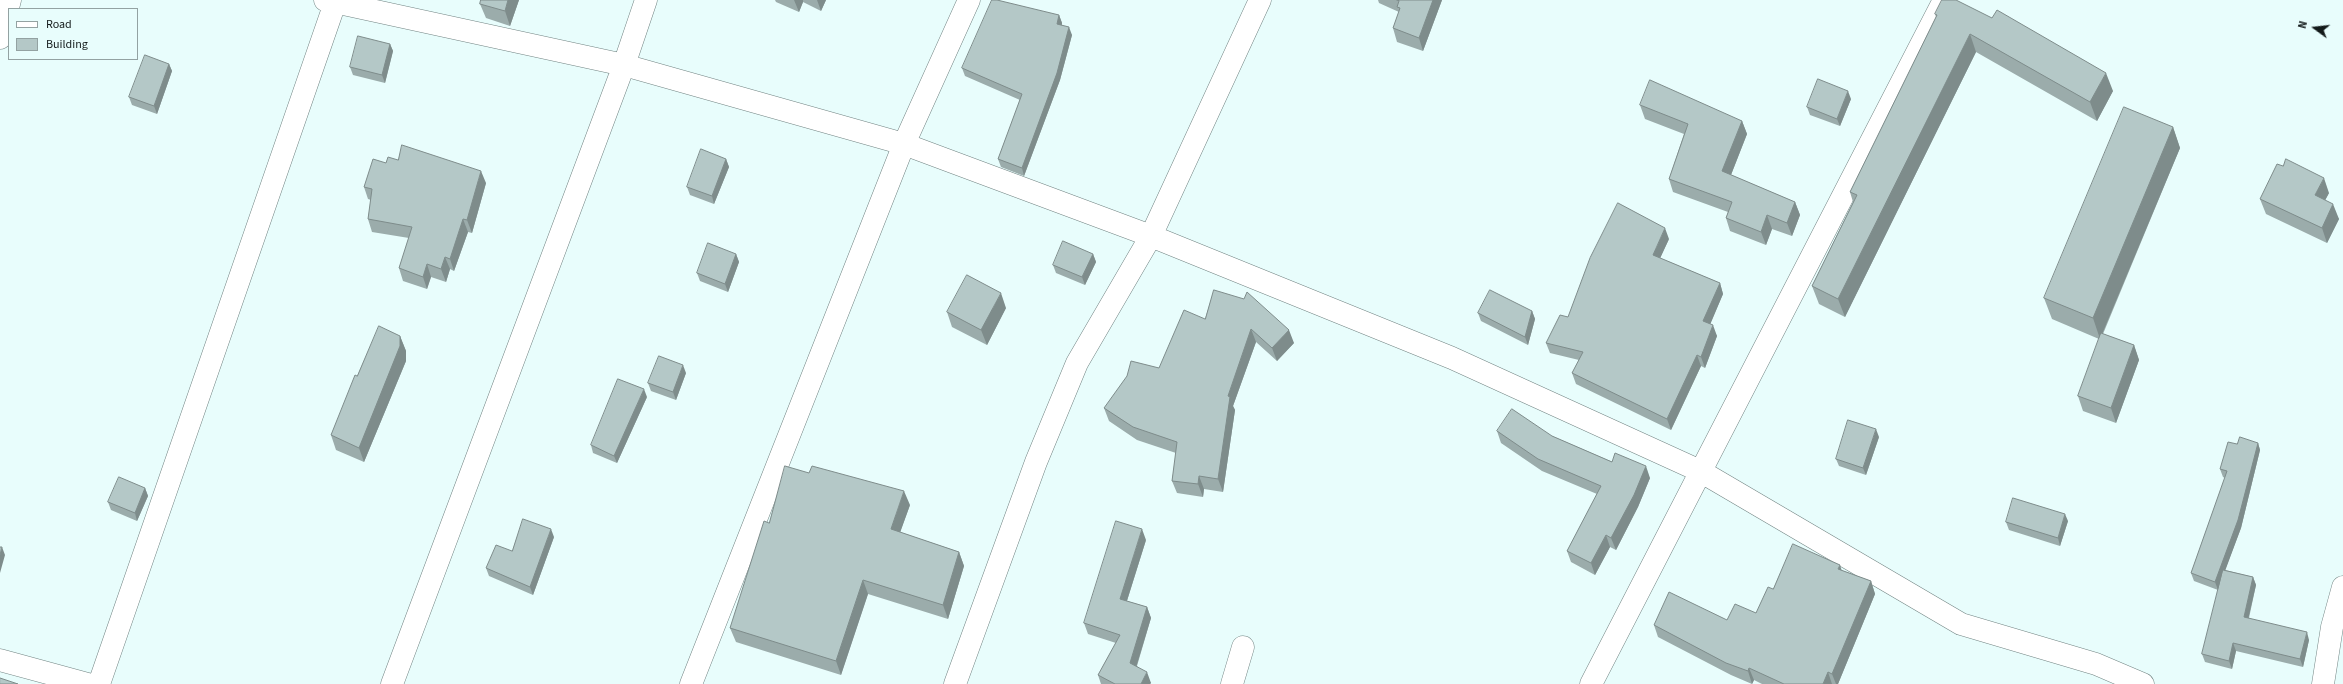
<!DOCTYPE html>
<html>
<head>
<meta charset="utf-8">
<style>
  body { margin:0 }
  #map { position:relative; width:2343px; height:684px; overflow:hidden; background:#e8fdfc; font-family:"Source Sans 3",sans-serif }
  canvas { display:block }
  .legend { position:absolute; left:8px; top:8px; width:130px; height:52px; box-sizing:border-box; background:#e8fdfc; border:1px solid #93a2a2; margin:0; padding:5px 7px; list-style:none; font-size:12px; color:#131a1a }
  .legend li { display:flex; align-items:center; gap:8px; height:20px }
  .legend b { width:20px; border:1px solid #93a2a2 }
  .north { position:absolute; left:2295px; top:8px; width:40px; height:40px; -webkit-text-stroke:3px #e8fdfc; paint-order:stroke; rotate:285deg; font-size:11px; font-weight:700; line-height:16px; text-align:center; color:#131a1a }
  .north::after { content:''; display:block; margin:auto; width:14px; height:18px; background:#131a1a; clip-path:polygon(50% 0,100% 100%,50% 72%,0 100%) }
</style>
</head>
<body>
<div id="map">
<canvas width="2343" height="684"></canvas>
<ul class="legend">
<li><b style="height:5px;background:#fff"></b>Road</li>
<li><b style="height:11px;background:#b4c8c7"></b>Building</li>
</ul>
<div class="north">N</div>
</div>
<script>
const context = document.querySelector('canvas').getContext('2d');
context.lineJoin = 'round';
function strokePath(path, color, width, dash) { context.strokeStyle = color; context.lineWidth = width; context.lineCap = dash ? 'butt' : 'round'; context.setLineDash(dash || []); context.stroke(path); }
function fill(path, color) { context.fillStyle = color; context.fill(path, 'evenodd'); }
const minor = new Path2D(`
  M325 0 624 65 904 144 1151 236 1452 358 1700 471 1961 624 2096 664 2143 684
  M0 38 10 0
  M0 660 88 684
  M99 684 336 0
  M392 684 624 65 646 0
  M691 684 904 144 969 0
  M955 684 1036 462 1077 363 1151 236 1260 0
  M1232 684 1243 647
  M1591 684 1944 0
  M2323 684 2332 627 2343 587`);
strokePath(minor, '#728483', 23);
strokePath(minor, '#fff', 22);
fill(new Path2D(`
  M481 0H519L510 26 486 18 480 4Z
  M775 0H826L821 11 803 2 799 12 776 2Z
  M1378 0H1442L1423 51 1397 42 1393 28 1399 12 1379 3Z
  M1935 14 2113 91 2097 121 1976 52 1845 317 1819 304 1812 286 1853 202 1850 192 1936 17Z
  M1059 15 1062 23V25L1072 35 1060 80 1024 176 1001 167 998 159 1020 100 965 76 962 68Z
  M390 44 393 51 385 83 353 75 350 67Z
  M169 64 172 71 157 114 132 105 129 97Z
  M1851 99 1840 126 1810 115 1807 107Z
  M1640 105 1742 121 1747 134 1731 175 1795 202 1800 215 1792 236 1772 229 1766 245 1730 231 1726 218 1728 212 1673 192 1669 179 1684 134 1645 119Z
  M2173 127 2180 148 2103 334 2134 345 2139 360 2116 423 2083 411 2078 396 2099 339 2052 319 2044 298Z
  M726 159 729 167 714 204 690 195 687 187Z
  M398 160 486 183 472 233 468 232 454 271 450 269 446 282 431 277 427 289 403 281 399 268 409 238 372 232 368 219 371 200 368 199 364 187 386 163Z
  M2329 193 2325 200 2339 219 2327 243 2266 214 2260 199Z
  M1669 239 1660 258 1720 283 1723 294 1710 324 1717 336 1705 368 1701 366 1671 430 1576 384 1572 373 1579 360 1550 353 1546 343 1568 317Z
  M736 254 739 262 728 292 700 281 697 273Z
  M1093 254 1096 262 1085 285 1056 273 1053 265Z
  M1214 290 1294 343 1277 361 1256 342 1233 406 1235 410 1223 492 1204 489 1203 497 1177 493 1172 481 1176 453 1137 440 1109 421 1104 408 1159 368 1205 319Z
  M1006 308 987 345 952 327 947 312Z
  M1532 311 1535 319 1528 345 1481 321 1478 313Z
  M400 336 406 351V361L364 462 336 450 331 435 357 376Z
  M686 373 676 400 651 391 648 383Z
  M647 397 617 463 593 453 591 445Z
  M1497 431 1552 436 1650 478 1638 507 1616 550 1610 547 1595 575 1571 562 1567 551 1597 494 1542 471 1501 443Z
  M1879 437 1866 475 1839 466 1836 459Z
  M2258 443 2260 450 2241 528 2225 570 2253 577 2256 585 2249 618 2309 640 2303 667 2236 651 2232 669 2205 662 2202 654 2219 586 2218 590 2194 581 2191 573 2225 478 2223 477 2220 469 2237 444Z
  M145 488 148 496 137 521 111 510 108 502Z
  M910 505 900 532 959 552 964 566 948 619 868 594 841 675 736 642 730 628Z
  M2068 521 2060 546 2009 530 2006 522Z
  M554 537 533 595 489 576 486 568 512 551Z
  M1146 540 1127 601 1147 607 1151 618 1137 666 1151 683 1150 684H1101L1098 675 1116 643 1088 634 1084 623Z
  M1841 570 1871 581 1875 594 1838 684H1762L1754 680 1752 684 1731 675 1658 637 1654 625 1727 620 1756 613 1773 589Z`), '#9bacab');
fill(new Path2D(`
  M508 0H519L510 26 505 11Z
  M794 0H803V2L799 12Z
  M817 0H826L821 11Z
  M1433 0H1442L1423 51 1419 38Z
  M1059 15 1062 23 1060 32 1057 24Z
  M1069 27 1072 35 1060 80 1024 176 1022 168Z
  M1970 34 1976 52 1845 317 1838 299Z
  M390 44 393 51 385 83 382 75Z
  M169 64 172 71 157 114 154 106Z
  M2106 73 2113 91 2097 121 2090 102Z
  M1848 91 1851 99 1840 126 1837 119Z
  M1742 121 1747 134 1727 185 1722 171Z
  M2173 127 2180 148 2100 339 2093 318Z
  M726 159 729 167 714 204 712 196Z
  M481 171 486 183 472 233 467 220Z
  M2324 178 2329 193 2320 210 2315 195Z
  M1795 202 1800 215 1792 236 1787 223Z
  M2333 204 2339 219 2327 243 2322 228Z
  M1767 215 1772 229 1766 245 1761 232Z
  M463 219 468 232 454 271 450 259Z
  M1665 228 1669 239 1657 265 1653 255Z
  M736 254 739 262 728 292 725 284Z
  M1093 254 1096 262 1085 285 1082 277Z
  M445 257 450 269 446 282 441 269Z
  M427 264 431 277 427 289 423 277Z
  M1720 283 1723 294 1707 332 1703 321Z
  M1001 293 1006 308 987 345 981 330Z
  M1532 311 1535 319 1528 345 1525 337Z
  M1713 325 1717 336 1705 368 1701 357Z
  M1251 329 1256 342 1233 406 1235 410 1223 492 1218 479 1228 396Z
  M1289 330 1294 343 1277 361 1272 348Z
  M400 336 406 351V361L364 462 359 448Z
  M2134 345 2139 360 2116 423 2111 408Z
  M1697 355 1701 366 1671 430 1667 419Z
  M683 365 686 373 676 400 673 392Z
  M644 389 647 397 617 463 614 456Z
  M1876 429 1879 437 1866 475 1863 468Z
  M2258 443 2260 450 2241 528 2218 590 2215 582Z
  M1646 466 1650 478 1638 507 1616 550 1611 538Z
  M1199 476 1204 489 1203 497 1198 484Z
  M145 488 148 496 137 521 135 513Z
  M904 491 910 505 896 544 891 529Z
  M2065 514 2068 521 2060 546 2058 538Z
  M551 529 554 537 533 595 530 587Z
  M1142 529 1146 540 1124 610 1120 599Z
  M1606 535 1610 547 1595 575 1591 563Z
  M2 547 5 555 0 573V555Z
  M959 552 964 566 948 619 943 605Z
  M1840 565 1844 578 1838 569Z
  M2253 577 2256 585 2247 624 2244 617Z
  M863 580 868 594 841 675 836 661Z
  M1871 581 1875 594 1838 684H1836L1832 674Z
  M1147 607 1151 618 1134 674 1130 663Z
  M2307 632 2309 640 2303 667 2300 659Z
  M2233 643 2236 651 2232 669 2229 661Z
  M1749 668 1754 680 1752 684 1748 671Z
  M1147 672 1151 683 1150 684H1141Z
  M1828 672 1832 684H1823Z`), '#7e8c8b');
const building = new Path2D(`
  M481 0H508L505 11 480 4Z
  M992 0H997L1059 15 1057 24 1069 27 1057 73 1022 168 998 159 1022 94 962 68Z
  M1397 0H1433L1419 38 1393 28 1400 8 1397 7 1399 1Z
  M1942 0H1956L1992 18 1997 10 2106 73 2090 102 1970 34 1838 299 1812 286 1857 195 1850 192 1937 15 1935 14Z
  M358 36 390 44 382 75 350 67Z
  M145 55 169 64 154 106 129 97Z
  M1818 79 1848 91 1837 119 1807 107Z
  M1650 80 1742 121 1722 171 1795 202 1787 223 1767 215 1761 232 1726 218 1732 202 1669 179 1688 124 1640 105Z
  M2124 107 2173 127 2093 318 2044 298Z
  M402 145 481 171 467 220 463 219 450 259 445 257 441 269 427 264 423 277 399 268 412 227 368 219 372 189 364 187 373 159 386 163 388 157 398 160Z
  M701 149 726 159 712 196 687 187Z
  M2286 159 2324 178 2315 195 2333 204 2322 228 2260 199 2277 164 2283 166Z
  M1618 203 1665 228 1653 255 1720 283 1703 321 1713 325 1701 357 1697 355 1667 419 1572 373 1583 352 1546 343 1560 315 1568 317 1590 258Z
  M1063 241 1093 254 1082 277 1053 265Z
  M708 243 736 254 725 284 697 273Z
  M967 275 1001 293 981 330 947 312Z
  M1214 290 1244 299 1247 292 1289 330 1272 348 1251 329 1228 396 1230 397 1218 479 1199 476 1198 484 1172 481 1177 442 1133 427 1104 408 1127 376 1131 361 1159 368 1184 310 1205 319Z
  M1490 290 1532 311 1525 337 1478 313Z
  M379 326 400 336V346L359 448 331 435 355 375 357 376Z
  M2101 333 2134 345 2111 408 2078 396Z
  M659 356 683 365 673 392 648 383Z
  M618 379 644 389 614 456 591 445Z
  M1512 409 1552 436 1612 462 1615 453 1646 466 1634 495 1611 538 1606 535 1591 563 1567 551 1601 486 1538 459 1497 431Z
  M1848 420 1876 429 1863 468 1836 459Z
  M2240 437 2258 443 2238 520 2215 582 2191 573 2227 471 2220 469 2228 442 2237 444Z
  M785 466 809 473 812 466 904 491 891 529 959 552 943 605 863 580 836 661 730 628 764 521 769 523Z
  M119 477 145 488 135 513 108 502Z
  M2013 498 2065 514 2058 538 2006 522Z
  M523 519 551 529 530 587 486 568 496 545 512 551Z
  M1116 521 1142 529 1120 599 1147 607 1130 663 1147 672 1141 684H1115L1098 675 1120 635 1084 623Z
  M1793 544 1840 565 1838 569 1871 581 1832 674 1828 672 1823 684H1784L1749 668 1748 671 1726 663 1654 625 1669 592 1727 620 1735 604 1756 613 1768 587 1773 589Z
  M0 547H2L0 555Z
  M2223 570 2253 577 2244 617 2307 632 2300 659 2233 643 2229 661 2202 654Z
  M0 678 18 684H0Z`);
fill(building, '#b4c8c7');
strokePath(building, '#7e8c8b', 1);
</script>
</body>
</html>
